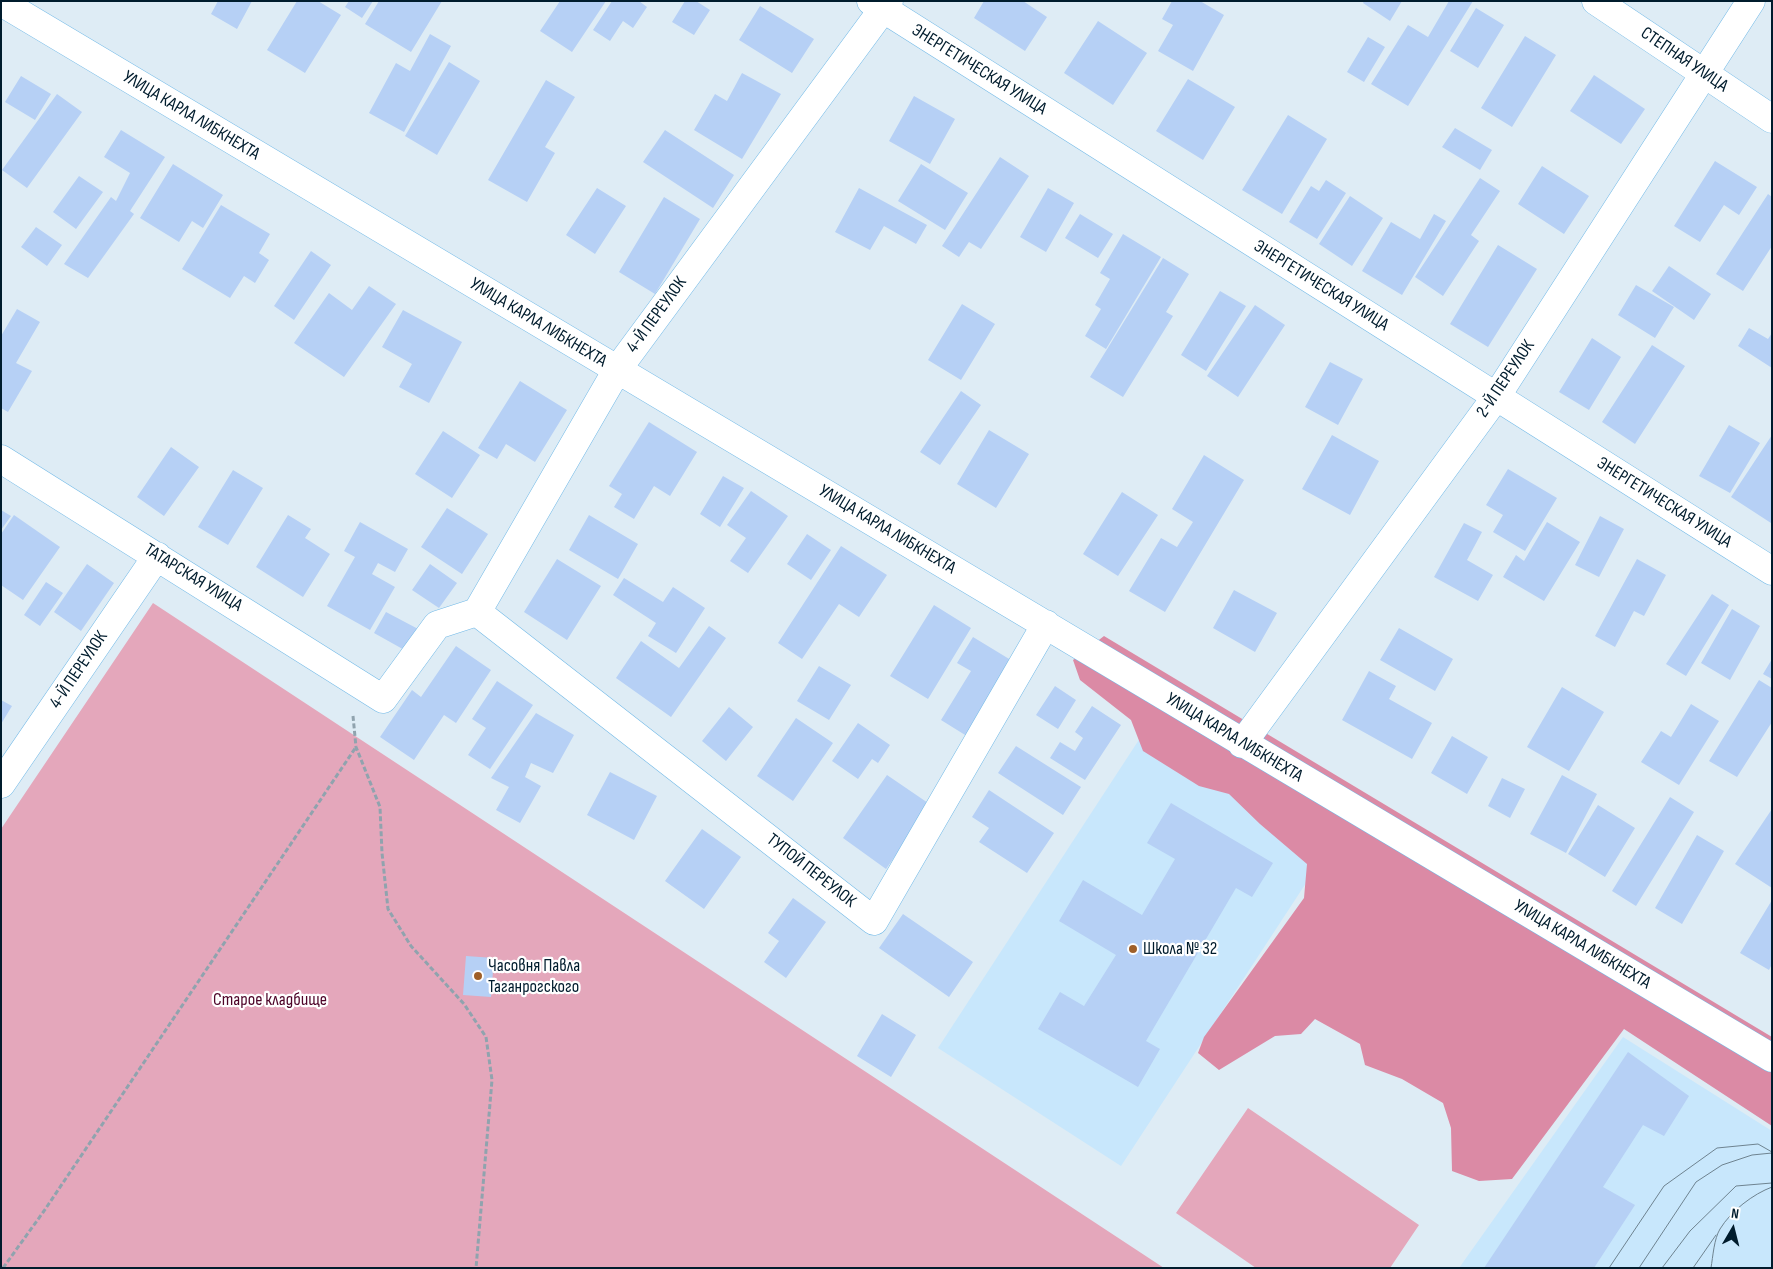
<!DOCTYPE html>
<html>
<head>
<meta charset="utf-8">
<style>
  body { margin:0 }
  #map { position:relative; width:1773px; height:1269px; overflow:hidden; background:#deecf5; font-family:"Sofia Sans Condensed",sans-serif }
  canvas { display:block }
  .frame { position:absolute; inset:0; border:2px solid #001c2d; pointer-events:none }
  .north { position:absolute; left:1708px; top:1204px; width:50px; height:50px; -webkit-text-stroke:4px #fff; paint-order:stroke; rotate:8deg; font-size:14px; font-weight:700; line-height:20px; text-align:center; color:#001c2d }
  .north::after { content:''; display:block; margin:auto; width:18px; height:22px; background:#001c2d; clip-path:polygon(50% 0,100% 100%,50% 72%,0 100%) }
</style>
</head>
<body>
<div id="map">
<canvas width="1773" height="1269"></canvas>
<div class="frame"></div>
<div class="north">N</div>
</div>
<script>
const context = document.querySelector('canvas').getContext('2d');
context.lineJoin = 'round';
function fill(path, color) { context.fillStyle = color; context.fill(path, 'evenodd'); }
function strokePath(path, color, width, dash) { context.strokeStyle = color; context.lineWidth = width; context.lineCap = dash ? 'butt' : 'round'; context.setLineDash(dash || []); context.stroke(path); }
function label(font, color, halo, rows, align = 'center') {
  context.font = font + ' "Sofia Sans Condensed",sans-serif'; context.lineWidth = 4.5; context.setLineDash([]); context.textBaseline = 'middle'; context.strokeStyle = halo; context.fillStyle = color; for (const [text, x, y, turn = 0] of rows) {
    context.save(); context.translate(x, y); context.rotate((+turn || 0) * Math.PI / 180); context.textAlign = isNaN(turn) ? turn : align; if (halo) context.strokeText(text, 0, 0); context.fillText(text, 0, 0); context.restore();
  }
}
fill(new Path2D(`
  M1144 732 1327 851 1121 1166 938 1048Z
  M1623 1037 1772 1131V1268H1459Z`), '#c8e7fc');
fill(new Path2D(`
  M153 603 1164 1268H1V829Z
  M1248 1108 1419 1225 1390 1268H1256L1176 1213Z`), '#e4a7bb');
fill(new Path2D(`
  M1104 636 1772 1037V1126L1624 1029 1512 1179 1479 1181 1452 1171 1451 1128 1443 1103 1402 1079 1365 1065 1360 1044 1315 1019 1301 1034 1275 1036 1219 1070 1198 1053 1204 1037 1304 898 1307 864 1260 824 1229 794 1199 786 1143 751 1131 720 1080 680 1073 660Z`), '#db8aa5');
fill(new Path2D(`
  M218 1H252L237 29 211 14Z
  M297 1H318L341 15 305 73 267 50Z
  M349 1H373L362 18 345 7Z
  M379 1H442L411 52 365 24Z
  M560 1H606L572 52 540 31Z
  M612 1H639L647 7 633 28 623 21 610 41 593 30Z
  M685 1H696L710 10 694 35 672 22Z
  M984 1H1023L1047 17 1025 51 974 18Z
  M1172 1H1200L1224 15 1193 71 1158 51 1173 25 1162 19Z
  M1364 1H1402L1390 21 1363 3Z
  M1449 1H1473L1408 106 1371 84 1408 25 1428 37Z
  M760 6 814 39 792 73 739 40Z
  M1476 8 1504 25 1478 68 1450 51Z
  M1098 21 1147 53 1113 105 1064 73Z
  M430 34 451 46 404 132 369 113 396 63 410 71Z
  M1525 36 1556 55 1512 127 1481 108Z
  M1368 37 1385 47 1364 82 1347 72Z
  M449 62 480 81 437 155 405 136Z
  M742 73 781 94 742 159 694 130 715 94 727 101Z
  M1594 75 1645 109 1621 144 1570 111Z
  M21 76 51 94 35 120 5 102Z
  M1188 79 1235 107 1203 160 1156 131Z
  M546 80 575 97 545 147 555 153 527 202 488 180Z
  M57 94 82 112 27 188 2 170Z
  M914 96 955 119 930 164 889 141Z
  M1288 115 1327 139 1282 214 1242 190Z
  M1455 128 1492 150 1480 170 1442 147Z
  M121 130 165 157 130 211 134 214 88 278 64 264 111 197 116 201 130 173 104 157Z
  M665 130 734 175 713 208 643 162Z
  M1000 157 1029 176 981 249 969 242 959 257 942 246Z
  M1715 161 1757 187 1739 215 1724 205 1700 242 1674 226Z
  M173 164 223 195 203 228 192 221 179 242 140 218Z
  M921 164 968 193 945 230 898 201Z
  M1542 166 1589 196 1564 234 1518 204Z
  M79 176 103 192 76 229 53 212Z
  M1480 178 1500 191 1471 235 1479 241 1443 296 1415 277Z
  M1326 180 1346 193 1317 239 1289 222 1311 186 1319 191Z
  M597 188 626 206 595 254 566 235Z
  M859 188 927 225 916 244 884 226 870 250 835 232Z
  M1048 188 1074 203 1046 252 1020 237Z
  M1768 194 1772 197V246L1743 291 1716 274Z
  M1350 196 1383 218 1352 266 1319 244Z
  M664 197 700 219 655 294 619 272Z
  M221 205 270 234 259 253 269 260 255 283 244 276 230 298 182 269Z
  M1080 214 1113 234 1098 258 1065 238Z
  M1434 214 1446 221 1402 295 1362 271 1391 222 1420 239Z
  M36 227 62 245 47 266 21 247Z
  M1123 234 1161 257 1106 349 1085 336 1101 309 1095 305 1110 279 1100 273Z
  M1498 245 1537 269 1488 347 1450 324Z
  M311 251 331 265 294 320 274 306Z
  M1163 258 1189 274 1166 312 1173 316 1123 397 1090 377Z
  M1669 266 1711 294 1694 320 1652 291Z
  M1636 285 1674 307 1655 338 1618 315Z
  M369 286 396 304 344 377 294 343 329 293 352 310Z
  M1220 291 1246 306 1206 371 1181 355Z
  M962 304 995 324 961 380 928 360Z
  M1255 305 1285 325 1238 397 1207 376Z
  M17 309 40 322 16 363 32 371 8 412 1 408V336Z
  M403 310 462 342 429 403 399 387 412 364 382 347Z
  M1749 328 1768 339 1772 333V368L1738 346Z
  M1592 338 1621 357 1589 410 1559 392Z
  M1652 345 1685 366 1635 444 1602 422Z
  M1330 362 1363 379 1338 425 1305 407Z
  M520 381 567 410 535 462 506 444 497 459 478 448Z
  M961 391 981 405 940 465 920 452Z
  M649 422 697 452 670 496 654 486 634 519 614 507 622 494 609 486Z
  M1729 425 1760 443 1730 493 1699 476Z
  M989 430 1029 454 996 508 957 484Z
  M443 431 480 455 452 498 415 474Z
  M1332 435 1379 461 1350 515 1302 489Z
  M1772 435V521L1771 523 1731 497Z
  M171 447 199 467 164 516 137 497Z
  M1204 455 1244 480 1165 612 1129 591 1161 538 1177 547 1193 522 1172 509Z
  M1508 469 1557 498 1525 551 1493 532 1503 515 1486 505Z
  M233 470 263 488 228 545 198 527Z
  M723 476 744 488 720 527 700 514Z
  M751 491 788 516 748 573 730 561 746 538 727 525Z
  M1122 492 1158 515 1118 576 1083 554Z
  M447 508 488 534 462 574 421 547Z
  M1 510 11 516 1 530Z
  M14 515 60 547 23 600 1 585V534Z
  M288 515 311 529 305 538 330 554 303 597 256 567Z
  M589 515 638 544 618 579 569 550Z
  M1600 516 1624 529 1599 577 1575 565Z
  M360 522 408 549 395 572 378 563 372 574 395 587 370 630 327 606 355 557 344 551Z
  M1547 522 1580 542 1544 601 1503 577 1516 555 1524 561Z
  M1464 523 1482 532 1467 560 1493 575 1478 601 1434 577Z
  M807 534 831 550 811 580 787 564Z
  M841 546 887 575 859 617 839 604 802 659 778 643Z
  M557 559 601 586 567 640 524 612Z
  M1637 559 1666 575 1644 616 1634 611 1615 647 1595 636Z
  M87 564 114 583 81 631 54 612Z
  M430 564 457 583 439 608 412 590Z
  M624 578 663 602 673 587 705 608 676 653 648 636 656 623 613 595Z
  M46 582 63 593 40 626 24 615Z
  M1234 590 1277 613 1255 652 1213 628Z
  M1712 594 1729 605 1686 676 1666 664Z
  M934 605 971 628 928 699 890 676Z
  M1732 609 1760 626 1730 680 1701 663Z
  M386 612 420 630 408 652 374 633Z
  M709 626 726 638 671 717 616 678 641 641 679 668Z
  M1399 628 1453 659 1435 691 1380 660Z
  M973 637 1024 668 978 743 941 720 971 671 957 663Z
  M456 646 491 670 456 723 444 715 414 760 380 737 412 690 421 697Z
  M1772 659V679L1763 674Z
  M819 666 851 685 829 720 797 701Z
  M1369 671 1396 686 1389 699 1432 723 1412 759 1342 720Z
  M1759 680 1772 688V722L1737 777 1709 761Z
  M497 681 533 705 490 769 468 755 486 728 472 719Z
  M1055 686 1076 700 1058 729 1036 715Z
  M1562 687 1604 712 1569 771 1527 747Z
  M1 700 12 706 1 724Z
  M1691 704 1719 721 1679 785 1641 762 1661 731 1671 737Z
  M1092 706 1121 725 1085 780 1050 758 1060 742 1075 751 1083 738 1075 732Z
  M729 707 753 727 726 761 702 741Z
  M536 713 574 735 553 773 531 763 525 777 541 786 520 823 496 810 509 787 491 778Z
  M796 718 833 743 793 801 757 776Z
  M858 723 890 745 878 763 872 759 858 779 832 761Z
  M1452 736 1488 757 1467 794 1431 773Z
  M1016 746 1081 787 1063 815 998 773Z
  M610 772 657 796 634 840 587 815Z
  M887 775 931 805 886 869 843 838Z
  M1562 775 1597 794 1566 853 1530 834Z
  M1502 778 1525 789 1510 818 1488 806Z
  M989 790 1054 833 1027 873 979 842 989 828 972 817Z
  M1670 797 1694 812 1636 906 1612 891Z
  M1171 803 1273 863 1252 897 1236 888 1146 1041 1160 1049 1138 1087 1038 1029 1060 992 1084 1006 1116 955 1059 921 1083 880 1142 915 1175 859 1147 843Z
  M1598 805 1635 828 1605 877 1568 854Z
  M1772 809V888L1735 864Z
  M702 829 741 857 704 909 665 881Z
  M1697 835 1724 851 1682 924 1655 908Z
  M793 898 826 922 786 978 764 962 779 941 768 933Z
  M1772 900V964L1769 970 1740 953Z
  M903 914 973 962 949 997 879 948Z
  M466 956 494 958 491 997 463 995Z
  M882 1014 916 1035 891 1077 857 1056Z
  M1628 1052 1689 1096 1664 1136 1643 1125 1603 1187 1635 1205 1594 1268H1484Z`), '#b6d0f5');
const minor = new Path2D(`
  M871 1 1772 571
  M1596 1 1772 119
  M1 2 1772 1058
  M1 459 383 699 437 625 477 612 617 370 889 1
  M477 612 874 921 1046 624
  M1242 744 1496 397 1751 1
  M1 784 157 556`);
strokePath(minor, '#71b9e7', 29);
strokePath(new Path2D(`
  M353 716 356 747 380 807 382 853 388 909 411 946 464 1004 486 1037 492 1080 476 1268
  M3 1268 44 1211 356 747`), '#90a3ae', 3, [5, 2.5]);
strokePath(minor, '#fff', 28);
strokePath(new Path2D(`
  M1609 1268 1664 1186 1717 1148 1758 1144 1772 1152
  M1639 1268 1696 1182 1722 1165 1752 1155 1772 1153
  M1662 1268 1690 1231 1736 1186 1772 1183
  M1693 1268 1716 1235
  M1711 1268C1713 1256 1714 1239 1720 1229 1731 1211 1753 1194 1772 1187`), '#6e8390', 1);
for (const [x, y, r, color] of [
  [1133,949,5,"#9f5f28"],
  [478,976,5,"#9f5f28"]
]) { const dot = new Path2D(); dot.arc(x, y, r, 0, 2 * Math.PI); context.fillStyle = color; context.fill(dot); strokePath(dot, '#fff', 2); }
label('18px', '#001c2d', '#fff', [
  ["СТЕПНАЯ УЛИЦА",1684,60,34],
  ["ЭНЕРГЕТИЧЕСКАЯ УЛИЦА",979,70,32],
  ["УЛИЦА КАРЛА ЛИБКНЕХТА",191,116,31],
  ["ЭНЕРГЕТИЧЕСКАЯ УЛИЦА",1321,286,32],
  ["4-Й ПЕРЕУЛОК",657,315,-54],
  ["УЛИЦА КАРЛА ЛИБКНЕХТА",538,323,31],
  ["2-Й ПЕРЕУЛОК",1506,379,-56],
  ["ЭНЕРГЕТИЧЕСКАЯ УЛИЦА",1664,503,32],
  ["УЛИЦА КАРЛА ЛИБКНЕХТА",887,530,31],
  ["ТАТАРСКАЯ УЛИЦА",193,578,32],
  ["4-Й ПЕРЕУЛОК",79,670,-56],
  ["УЛИЦА КАРЛА ЛИБКНЕХТА",1234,738,31],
  ["ТУПОЙ ПЕРЕУЛОК",811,871,38],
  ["УЛИЦА КАРЛА ЛИБКНЕХТА",1582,945,31]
]);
label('18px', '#001c2d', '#fff', [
  ["Школа № 32",1143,949],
  ["Часовня Павла",488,966],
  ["Таганрогского",488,987]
], 'left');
label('18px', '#4e0529', '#fff', [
  ["Старое кладбище",270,1000]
]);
</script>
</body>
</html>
